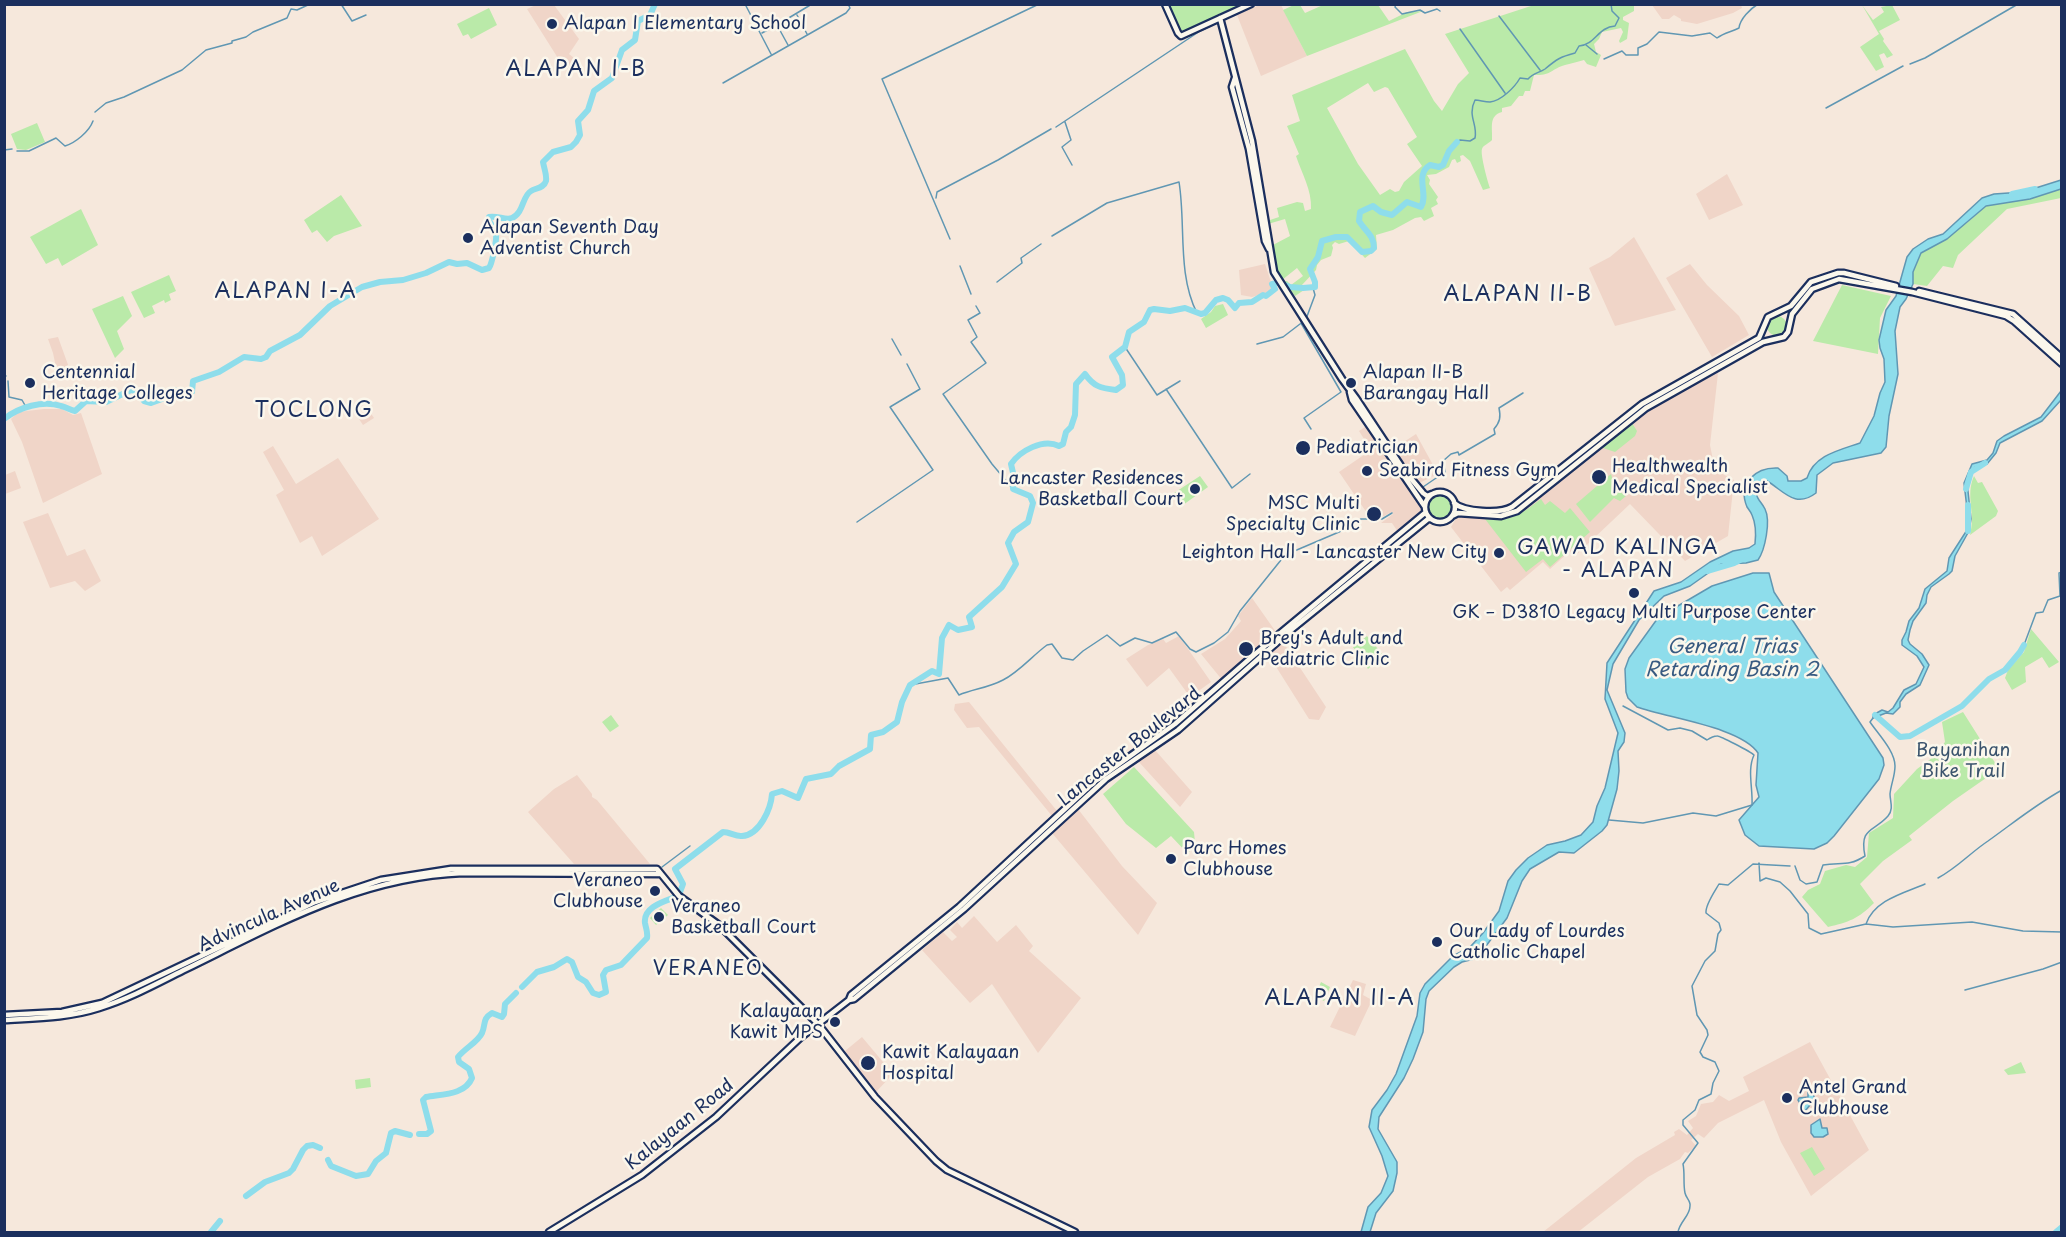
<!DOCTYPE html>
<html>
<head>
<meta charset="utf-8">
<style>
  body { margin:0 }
  #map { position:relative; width:2066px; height:1237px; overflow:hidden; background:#f6e8dc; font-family:"Playpen Sans",sans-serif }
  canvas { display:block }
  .frame { position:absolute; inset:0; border:6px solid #1b2f5e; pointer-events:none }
</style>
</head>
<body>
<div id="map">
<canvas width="2066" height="1237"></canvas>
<div class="frame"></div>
</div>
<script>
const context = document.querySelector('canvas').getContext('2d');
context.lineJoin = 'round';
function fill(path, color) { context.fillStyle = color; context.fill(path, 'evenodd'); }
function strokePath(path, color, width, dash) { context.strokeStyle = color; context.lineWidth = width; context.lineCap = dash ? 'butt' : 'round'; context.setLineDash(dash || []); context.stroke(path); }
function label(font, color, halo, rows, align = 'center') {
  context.font = font + ' "Playpen Sans",sans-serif'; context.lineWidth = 5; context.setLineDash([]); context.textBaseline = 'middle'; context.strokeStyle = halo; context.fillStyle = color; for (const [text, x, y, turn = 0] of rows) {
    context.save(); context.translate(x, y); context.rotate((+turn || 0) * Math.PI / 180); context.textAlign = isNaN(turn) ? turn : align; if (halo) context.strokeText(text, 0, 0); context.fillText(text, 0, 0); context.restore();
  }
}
fill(new Path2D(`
  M536 5H554L579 39 569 54 579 62 571 73 561 63 527 9Z
  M1259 5H1281L1307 56 1261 76 1237 15Z
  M1741 5 1742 8 1733 13 1697 24 1681 21V19L1674 15 1669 19H1662L1652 5Z
  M1727 174 1743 205 1709 220 1696 194Z
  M1634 237 1676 310 1615 326 1589 268 1610 257Z
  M1265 264 1273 288 1266 293 1252 297 1241 295 1239 270Z
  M1690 264 1707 285 1739 316 1749 335 1712 357 1666 278Z
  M58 337 71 373 57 372 53 353 48 339Z
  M1718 373 1710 445 1715 470 1734 480 1728 536 1685 561 1630 504 1574 557 1569 552 1550 569 1543 562 1510 590 1507 587 1501 592 1451 527 1457 517 1502 519 1520 512 1648 408Z
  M44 409H62L73 415 81 413 102 474 43 503 22 442 11 419 18 412Z
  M368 409 374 418 363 425 357 416Z
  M1365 427 1422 505V513L1398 532 1392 523H1381L1393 514 1392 512 1380 518 1369 516 1339 472 1371 450 1359 431Z
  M1416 434 1438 474 1417 484 1393 449Z
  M273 446 296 484 338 458 379 519 322 556 312 536 300 543 276 495 284 490 263 452Z
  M15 471 21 488 5 494V475Z
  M48 513 67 556 85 549 101 581 85 591 75 581 50 588 23 522Z
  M1252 598 1276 632 1223 681 1201 654 1225 639 1241 621 1238 616Z
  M1179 636 1211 682 1190 697 1169 668 1147 687 1126 659 1148 645 1163 639 1166 643Z
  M1283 642 1326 707 1319 720 1309 719 1268 654Z
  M969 702 1057 811 1052 816 979 727 967 728 954 710 955 704Z
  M1155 750 1192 792 1180 807 1138 761Z
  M577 775 592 794V797L597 800 650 864H574L528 812 554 789Z
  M1078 809 1122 866 1157 903 1138 935 1052 833Z
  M974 916 997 942 1016 925 1033 946 1029 951 1081 998 1038 1053 992 984 970 1003 922 950 943 932 952 941 957 937 950 930 957 922 962 928Z
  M1353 980 1366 984 1363 995 1372 1000 1355 1036 1330 1027Z
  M862 1037 893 1074 875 1093 845 1051Z
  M1810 1042 1869 1150 1811 1196 1781 1142 1764 1100 1718 1123 1704 1138 1698 1134 1691 1140 1696 1146 1688 1153 1685 1152 1680 1159 1648 1177 1578 1232H1543L1636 1158 1675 1135 1674 1132 1679 1129 1687 1135 1693 1128 1688 1121 1696 1116 1701 1104 1713 1102 1719 1095 1729 1101 1749 1091 1743 1077Z`), '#f0d5c8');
fill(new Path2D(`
  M1296 4 1300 5 1305 13 1323 5H1378L1389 21 1407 12 1423 11 1307 56 1283 10Z
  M1166 5H1245L1183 34 1181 33Z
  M1534 5H1642H1634V11L1623 17V20L1629 23 1627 39 1620 43 1619 41 1623 32 1621 28 1602 32 1599 39 1594 44 1596 52 1601 55 1596 67 1587 64 1584 60C1578 62 1572 63 1565 65 1551 69 1551 76 1534 75L1530 91H1525L1523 96H1519L1511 106 1502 108V112C1488 116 1493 128 1492 140 1490 143 1483 145 1482 149 1480 154 1488 183 1490 188L1483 190 1470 161 1463 155 1460 156 1461 161 1457 163 1455 159 1452 160 1449 167 1436 174 1427 175 1430 180 1429 184 1438 197 1436 200 1438 204 1431 208 1434 216 1424 221 1421 217 1415 218 1393 230 1376 235 1377 249 1365 258 1349 241 1339 244 1335 242 1332 245 1333 248 1331 256 1321 260 1317 265 1316 270 1301 286 1304 290 1295 296C1291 289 1285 288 1281 282L1287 281 1291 285 1303 276 1297 268 1282 280 1276 270 1271 246 1290 236 1285 219 1268 224 1267 221 1279 217 1277 208 1297 202 1303 203 1305 211 1311 209C1312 190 1302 174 1296 156L1299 154 1287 126 1300 121 1292 95 1405 49 1434 101 1442 111 1458 84 1469 73 1445 34ZM1368 83 1374 92 1385 87 1388 88 1417 137 1407 144 1422 166 1404 182 1399 191 1395 192 1390 189 1380 195 1358 164 1327 108Z
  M1862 5 1873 20 1884 12 1881 7 1892 5 1900 20 1879 31 1884 39 1883 41 1893 55 1887 58 1884 53 1879 55 1884 67 1876 71 1860 47 1879 34Z
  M489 8 497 25 471 39 468 34 463 36 457 24Z
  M37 123 45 142 26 150 17 149 11 134Z
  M2061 189V198L2007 209 1958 255 1953 268 1943 266 1927 286 1913 284V272L1921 253 1968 222 1986 206 2030 199Z
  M341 195 362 226 334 236 327 242 317 230 312 233 304 220Z
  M81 209 98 245 62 266 58 258 46 264 30 237Z
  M169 275 176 291 169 294 171 300 165 303 164 300 152 306 155 313 144 318 131 292Z
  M1842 285 1891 296 1880 318 1878 354 1813 341Z
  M123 296 132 316 117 331 124 349 115 358 92 309Z
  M1223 304 1228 315 1206 328 1201 319 1211 312 1215 306Z
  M1767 326a10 10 0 1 1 20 0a10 10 0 1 1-20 0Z
  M1632 423 1637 431 1635 436 1615 452 1603 448V446Z
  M1611 474 1615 488 1626 496 1620 501 1614 498 1590 522 1576 504Z
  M1200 476 1208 487 1183 505 1174 493Z
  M1974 476 1978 483 1982 482 1998 511 1996 516 1970 535C1976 513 1965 496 1974 476Z
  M1428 506a12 12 0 1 1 24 0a12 12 0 1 1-24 0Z
  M1541 499 1545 505 1550 501 1565 513 1570 508 1590 532 1550 567 1543 559 1526 572 1485 519C1511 522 1521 514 1541 499Z
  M2031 629 2059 662 2049 668 2042 657 2025 667 2026 682 2012 690 2005 678 2008 670 2024 652Z
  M1367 636 1383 655 1368 669 1353 647Z
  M1963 712 1999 769 1953 801 1909 836 1912 840 1883 861 1860 884 1874 903C1858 919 1849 922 1828 927L1802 897 1808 890 1820 884 1825 871 1846 865 1855 867 1867 857 1869 833 1893 818 1894 794 1917 769 1932 758 1945 742 1942 722Z
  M611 715 619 726 610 732 602 722Z
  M1134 767 1194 832 1195 843 1188 854 1171 836 1156 848 1126 824 1103 794Z
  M661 908 668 915 656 925 650 918Z
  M1321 982 1330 987 1324 1001 1315 996Z
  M2021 1062 2026 1073 2008 1075 2004 1070Z
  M370 1078 371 1087 356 1089 355 1080Z
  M1812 1147 1825 1169 1814 1176 1800 1153Z`), '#baeaa9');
const water = new Path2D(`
  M2061 180V189L2030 199 1986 206 1947 239 1921 253 1913 272V284L1906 299 1900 307 1895 331 1898 374 1889 416 1886 447 1881 453 1833 463 1817 475 1816 493C1795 509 1784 491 1767 481L1760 484C1752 497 1760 499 1765 509 1771 521 1765 550 1758 560L1746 563 1721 564 1690 586 1664 596 1639 620 1613 664 1607 690 1625 733 1624 742 1618 751 1619 771 1617 789 1607 825 1602 831 1574 853 1559 852 1530 869 1522 881 1507 918 1480 954 1474 959 1462 962 1454 967 1429 991 1426 999 1423 1032 1413 1059 1404 1078 1379 1117 1378 1129 1397 1162V1173L1393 1191 1376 1213 1370 1232H1361L1368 1207 1381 1193 1388 1176 1382 1156 1369 1127 1372 1110 1387 1090 1396 1074 1417 1016 1420 993 1425 984 1453 956 1470 947 1483 933 1499 911 1508 881 1516 870 1528 858 1547 845 1565 841 1581 835 1593 822 1597 806 1605 788 1618 733 1605 699 1607 663 1654 591 1681 582 1710 562 1733 551 1749 548 1755 544C1756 535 1756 524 1752 515 1751 512 1749 510 1747 507 1737 483 1756 467 1778 468L1787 476 1788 481H1801L1807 478C1814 455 1840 450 1860 443L1874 416 1880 393 1885 382 1884 359 1880 348 1879 340 1886 310 1896 296 1907 257 1913 249 1928 239 1943 234 1982 198 1994 194 2023 192Z
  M2061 391V400L2042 421 2000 443 1996 453 1987 464 1975 467 1972 470 1967 482 1971 519 1969 531 1955 556 1952 571 1949 574 1931 587 1927 595 1926 603 1913 621 1910 630 1908 640 1910 644 1922 654 1929 665 1920 685 1906 694 1900 702V707L1893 714 1886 713 1873 718V715L1882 710 1888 712 1893 708 1904 690 1916 684 1924 667 1917 656 1902 645V640L1906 632 1909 621 1919 608 1925 589 1947 571 1949 558 1967 530 1968 517 1964 483 1972 464 1987 460 1993 453 1997 441 2004 436 2041 417Z
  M1753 573H1769L1774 592 1883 758 1884 765 1879 779 1834 836 1827 843 1814 849 1759 846 1745 835 1739 820 1759 797 1756 785 1758 753C1741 727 1667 718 1637 707L1628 698 1626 692 1625 669 1629 658 1655 622 1659 617 1712 586Z
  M1808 1092H1812L1815 1099 1805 1111 1798 1100 1799 1098 1808 1097Z
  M1820 1119 1822 1128H1827L1828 1134 1823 1137H1814L1811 1133V1125Z`);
fill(water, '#8eddeb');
strokePath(water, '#6097b3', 1.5);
strokePath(new Path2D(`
  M341 4 352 21 366 15
  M745 4 771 54
  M1396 4 1395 7 1402 14 1420 10 1425 13 1437 9 1440 11
  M797 15 807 34
  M1499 16 1540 70
  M1223 20 1255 4
  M777 25 812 4
  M1460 29 1505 93
  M762 33 777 25 788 45
  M1586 45 1597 54
  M1604 59 1622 51 1626 55H1638V48L1647 44 1659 32 1692 36 1710 33 1717 38C1724 33 1731 32 1739 28 1740 19 1750 9 1758 4
  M1910 64 1925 58 2018 4
  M723 83 846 13 850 8 848 4
  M1826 108 1903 66
  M95 112 106 103 124 97 182 70 206 50 232 43V41L246 37 253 32 287 18 291 9 297 10 310 4
  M1065 122 1071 140 1062 147 1072 165
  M1056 127 1200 31 1213 25
  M1457 142 1460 140 1470 141 1475 138C1478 124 1467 116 1475 100 1480 100 1484 102 1490 102 1501 101 1515 87 1520 78L1528 79C1533 73 1539 73 1545 69 1557 59 1560 57 1575 53L1579 46C1595 45 1598 27 1615 26L1619 18 1612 11 1611 4
  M4 150 12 149
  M17 151H29L56 138 65 146C75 143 89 132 93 121
  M936 198 937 192 998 160 1051 129
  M1052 236 1107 203 1179 182C1186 224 1177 274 1197 313
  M950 239 882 79 1039 4
  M960 266 971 294
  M997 282 1022 263 1021 258 1041 244
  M976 306 980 313 968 320 977 337 971 342 986 363 943 394 992 464 1013 489
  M1306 319 1315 295 1313 288
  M1301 323 1341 392 1304 418 1311 429
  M892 339 901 355
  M1257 344 1283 337 1300 324
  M1125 347 1157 395 1180 381
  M4 358V364
  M4 374 6 376
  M8 381 9 397 22 400 26 407
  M1166 389 1232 488 1250 474
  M1420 489 1445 472 1443 461 1451 454 1458 452 1459 455 1495 434 1494 429C1500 422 1501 417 1499 408L1523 393
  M857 522 933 470 890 407 920 389 907 364
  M2024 645 2036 613 2043 612 2048 600 2060 596 2059 573 2062 572
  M910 685 948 678 959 695C973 689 988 688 1003 680 1019 672 1032 656 1047 645L1052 644 1062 658 1073 660 1083 651 1107 635 1120 646 1135 638 1152 643 1176 632 1190 649 1196 652 1214 643 1228 632 1240 611 1285 555 1339 532 1361 519H1382L1392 513
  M1609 820 1643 823 1693 813 1716 816 1752 805C1753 788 1747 770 1754 755 1751 752 1719 735 1717 736 1713 736 1710 738 1707 740L1692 731 1680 728 1668 730 1623 706
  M1759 863 1760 881 1766 878 1780 882 1790 891 1808 914 1809 928 1821 934 1866 924C1874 900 1904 893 1925 884
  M1795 866 1800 880 1806 884 1817 882 1823 865C1841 862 1848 867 1865 856 1859 827 1874 832 1888 816 1894 809 1890 801 1890 794 1891 784 1895 776 1895 766 1895 751 1878 734 1870 722L1873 718
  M662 867 690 846
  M1938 878C1957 868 1970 853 1988 841 2012 824 2035 805 2062 790
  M1866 924 1893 927 1972 922 2023 931 2062 932
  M1965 990 2043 969 2062 962
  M1678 1232C1680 1221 1690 1216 1690 1206 1691 1201 1686 1198 1685 1193 1683 1184 1685 1173 1683 1164L1698 1143 1683 1125V1120L1695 1110 1699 1100 1711 1094 1713 1083 1719 1071 1715 1062 1703 1057 1700 1052 1708 1035 1707 1030 1697 1015 1692 986 1705 961 1715 951 1718 934 1721 930 1719 923 1706 913C1705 905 1715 891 1719 884L1728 885 1753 864 1790 866`), '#6097b3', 1.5);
strokePath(new Path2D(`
  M2012 194 2035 189
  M1280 283 1290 287 1303 288 1315 287V282L1310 269 1318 257 1322 241 1336 237H1347L1362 252 1371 251 1374 248C1374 235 1365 231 1359 221L1360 212 1373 206 1381 212 1392 215 1407 202 1421 207C1429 194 1414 175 1430 165L1439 167 1443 165 1449 151 1457 142
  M4 419C19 407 43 400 61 406 66 407 70 410 75 411L86 401 106 402 131 390 137 392 144 401 151 403 162 399 174 390 187 395 192 392 193 381 219 372 244 357 261 359 266 357 270 351 300 335 330 306 362 287 380 282 403 280 426 273 449 262 457 264 467 263 482 270 489 268C492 264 497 239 496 234 495 229 491 225 489 220V217C497 215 506 221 512 218 524 213 522 196 531 191 536 188 544 188 546 181 547 175 544 168 543 162L553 152 571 147 576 142 580 135 578 121 588 110 594 91 612 78 622 50 635 40 638 21 650 15 655 4
  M1966 489 1971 472 1985 463
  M1968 505V531
  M1707 571 1734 563 1742 559
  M1875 715 1900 737 1910 736 1962 706 1989 679 2005 670 2020 652 2024 645
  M679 895 683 884 675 869 723 832C730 832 736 837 742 836 760 835 771 808 772 794L782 791 798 798 806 779 831 774 839 766 870 749 871 735 883 732 897 722 902 702 910 685 932 671 939 674 942 638 949 625 958 630 972 627 969 617 1002 587 1016 564 1008 543 1014 532 1028 522 1033 503 1030 496 1013 489 1014 477 1011 464C1020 451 1043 438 1059 446L1063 444 1066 432 1071 427 1075 415 1076 384 1085 374C1094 387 1101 388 1116 390L1123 385 1122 375 1112 357 1125 347 1129 332 1144 322 1150 310 1154 309 1170 311 1185 308 1201 314 1205 313 1216 300 1223 298 1228 300 1235 308 1239 303 1252 302 1263 295 1266 296 1275 289 1272 284 1277 283
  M522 987 537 972 554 967 567 959 572 962 578 977 586 982 593 993 599 995 606 992 603 975 606 970 621 965 647 938C648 932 646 929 645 923 643 908 662 902 673 898
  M419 1134H427L431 1131 423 1100 426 1097C442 1094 465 1095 472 1078L469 1069 459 1062 458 1057C465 1048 478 1042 482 1033 486 1024 482 1019 492 1013L502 1017 504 1014 505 1004 516 993
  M328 1160 331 1166 356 1176 368 1174 376 1161 386 1153 391 1133 395 1131 410 1135
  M246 1196 265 1182 289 1173 293 1169 303 1150 307 1146 313 1145 320 1148
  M211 1232 220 1221
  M2056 1232 2062 1227`), '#8eddeb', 6);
const secondary = new Path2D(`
  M1165 4 1178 33 1181 36 1251 4
  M1220 18 1252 141 1274 272 1342 379 1356 398 1403 469 1423 493 1427 496 1432 494
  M1235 78 1232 87 1249 149 1265 241 1269 249
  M1919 291 2013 314 2062 358
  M1350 392 1352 400 1425 507
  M1425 507a15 15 0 1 1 30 0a15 15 0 1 1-30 0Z
  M1454 503C1464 512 1500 514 1512 507L1642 404 1759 338 1768 317 1791 306 1811 282 1838 273H1844L1896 286
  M1452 516 1458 513 1501 516 1517 511 1646 408 1763 342 1784 337 1788 332 1792 314 1812 289 1839 279 1912 292 2006 316 2014 321 2062 364
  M849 1000 851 995 959 907 1094 782 1175 724 1254 655 1426 512
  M4 1015 62 1012 102 1003 315 902 381 880 451 869H657L679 896 719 925 818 1024 875 1097 936 1161 947 1170 1075 1232
  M4 1020C37 1018 68 1018 99 1008 129 999 158 983 186 969 276 925 360 877 463 873L661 874
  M549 1232 642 1175 716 1117 800 1038 849 1000 854 999 964 909 1106 779 1178 730 1291 630 1428 519H1431`);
strokePath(secondary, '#1b2f5e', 9);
strokePath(secondary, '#fbf7ec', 4.5);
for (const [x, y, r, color] of [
  [552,24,6,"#1b2f5e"],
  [468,238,6,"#1b2f5e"],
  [30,383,6,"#1b2f5e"],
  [1351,383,6,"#1b2f5e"],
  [1303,448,8,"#1b2f5e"],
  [1367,471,6,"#1b2f5e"],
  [1599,477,8,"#1b2f5e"],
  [1195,489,6,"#1b2f5e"],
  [1374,514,8,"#1b2f5e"],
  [1499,553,6,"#1b2f5e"],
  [1634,593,6,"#1b2f5e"],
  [1246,649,8,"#1b2f5e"],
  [1171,859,6,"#1b2f5e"],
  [655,891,6,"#1b2f5e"],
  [659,917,6,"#1b2f5e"],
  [1437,942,6,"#1b2f5e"],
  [835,1022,6,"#1b2f5e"],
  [868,1063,8,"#1b2f5e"],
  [1787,1098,6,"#1b2f5e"]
]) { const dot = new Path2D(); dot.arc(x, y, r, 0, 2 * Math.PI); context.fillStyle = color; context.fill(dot); strokePath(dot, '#fbf7ec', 2); }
label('18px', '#1b2f5e', '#fbf7ec', [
  ["Alapan I Elementary School",564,24],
  ["Alapan Seventh Day",480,228],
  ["Adventist Church",480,249],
  ["Centennial",42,373],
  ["Heritage Colleges",42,394],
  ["Alapan II-B",1363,373],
  ["Barangay Hall",1363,394],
  ["Pediatrician",1316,448],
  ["Healthwealth",1612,467],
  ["Medical Specialist",1612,488],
  ["Seabird Fitness Gym",1379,471],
  ["Lancaster Residences",1183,479,"right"],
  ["Basketball Court",1183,500,"right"],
  ["MSC Multi",1360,504,"right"],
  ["Specialty Clinic",1360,525,"right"],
  ["Leighton Hall - Lancaster New City",1487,553,"right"],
  ["GK – D3810 Legacy Multi Purpose Center",1634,613,"center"],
  ["Brey's Adult and",1260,639],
  ["Pediatric Clinic",1260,660],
  ["Parc Homes",1183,849],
  ["Clubhouse",1183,870],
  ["Veraneo",643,881,"right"],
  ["Clubhouse",643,902,"right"],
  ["Veraneo",671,907],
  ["Basketball Court",671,928],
  ["Our Lady of Lourdes",1449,932],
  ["Catholic Chapel",1449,953],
  ["Kalayaan",823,1012,"right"],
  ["Kawit MPS",823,1033,"right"],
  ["Kawit Kalayaan",882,1053],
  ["Hospital",882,1074],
  ["Antel Grand",1799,1088],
  ["Clubhouse",1799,1109]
], 'left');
label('18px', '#1b2f5e', '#fbf7ec', [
  ["Lancaster Boulevard",1130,747,-39],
  ["Advincula Avenue",269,916,-24],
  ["Kalayaan Road",680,1125,-39]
]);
label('18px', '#3b546d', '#fbf7ec', [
  ["Bayanihan",1963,751],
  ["Bike Trail",1963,772]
]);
context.letterSpacing = '1.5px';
label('20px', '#1b2f5e', '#fbf7ec', [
  ["GAWAD KALINGA",1618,548],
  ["- ALAPAN",1618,571],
  ["VERANEO",708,969]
]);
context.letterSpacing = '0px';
label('italic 20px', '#385a81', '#fbf7ec', [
  ["General Trias",1732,647],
  ["Retarding Basin 2",1732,670]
]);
context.letterSpacing = '1.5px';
label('21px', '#1b2f5e', '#fbf7ec', [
  ["ALAPAN I-B",576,70],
  ["ALAPAN I-A",286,292],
  ["ALAPAN II-B",1518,295],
  ["TOCLONG",314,411],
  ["ALAPAN II-A",1340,999]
]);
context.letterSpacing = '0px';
</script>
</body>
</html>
